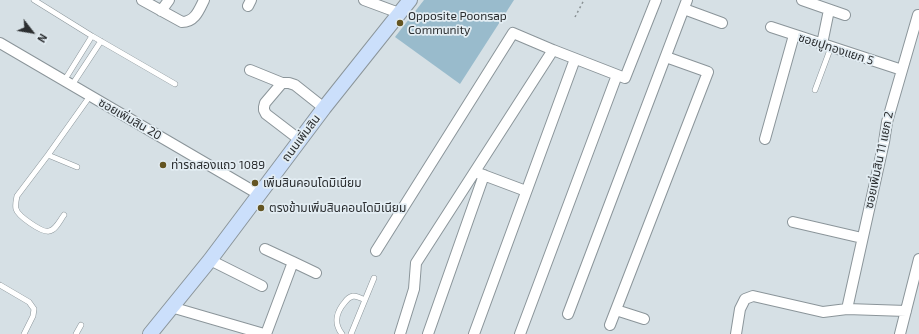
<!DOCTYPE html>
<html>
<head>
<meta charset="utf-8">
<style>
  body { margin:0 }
  #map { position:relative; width:919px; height:334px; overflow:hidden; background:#d6e0e5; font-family:"Exo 2",sans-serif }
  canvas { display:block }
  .north { position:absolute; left:12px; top:12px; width:40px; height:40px; -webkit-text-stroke:3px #e3edf3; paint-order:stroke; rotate:121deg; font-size:11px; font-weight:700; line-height:16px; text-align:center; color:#2b2e30 }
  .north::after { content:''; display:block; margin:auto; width:14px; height:18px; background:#2b2e30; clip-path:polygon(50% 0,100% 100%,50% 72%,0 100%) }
</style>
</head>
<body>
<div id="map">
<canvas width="919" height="334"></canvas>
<div class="north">N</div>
</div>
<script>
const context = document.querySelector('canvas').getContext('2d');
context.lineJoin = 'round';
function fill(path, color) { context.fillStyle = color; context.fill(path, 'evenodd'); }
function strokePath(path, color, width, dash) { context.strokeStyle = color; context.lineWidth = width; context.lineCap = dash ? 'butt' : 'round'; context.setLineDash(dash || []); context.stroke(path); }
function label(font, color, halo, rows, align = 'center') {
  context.font = font + ' "Exo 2","Noto Sans Thai",sans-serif'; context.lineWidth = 3.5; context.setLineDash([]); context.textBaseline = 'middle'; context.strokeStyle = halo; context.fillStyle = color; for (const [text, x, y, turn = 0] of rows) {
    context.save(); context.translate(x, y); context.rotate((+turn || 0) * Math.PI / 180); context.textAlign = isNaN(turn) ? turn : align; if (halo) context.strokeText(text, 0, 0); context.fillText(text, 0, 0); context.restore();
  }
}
fill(new Path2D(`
  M424 0H514L460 84 395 37Z`), '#9bc');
const lane = new Path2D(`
  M34 0 92 36 175 84
  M64 81 92 36
  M72 85 101 41
  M815 90 831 47
  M48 155 77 167
  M64 215C60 220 56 230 49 231 42 233 18 216 16 209 15 205 16 201 17 196L48 155 90 96
  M0 285 29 302 34 309 33 316 24 334
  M76 334 81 325
  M342 334C333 323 337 311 345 302 347 299 349 297 353 296 357 296 361 298 365 300
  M351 334 374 278`);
const street = new Path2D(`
  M142 0 182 22C195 22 199 10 204 0
  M364 0 399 13
  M802 0 845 15
  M248 6 251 0
  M684 9 722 23
  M161 11 169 0
  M771 27 902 70
  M0 43 260 195
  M822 44 829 10
  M250 70 282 83
  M765 139 794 35
  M300 140 266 114 264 110V107L265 103 282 83H289L295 85 324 108
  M478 173 526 191
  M793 222 862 238
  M265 249 293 262
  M376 251 513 33 553 50
  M210 260 262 286
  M171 307 264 334
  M847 309 884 142 887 122 918 15H919
  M616 310 644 319
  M568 314 687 0
  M610 325 708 72 666 57
  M266 334 293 262 316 273
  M400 334 414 289 416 263 553 50 625 78 656 0
  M428 334 484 175
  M474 334 575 59
  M520 334 617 75
  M736 334 740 309 745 299 753 296 823 312 847 309 906 311
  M900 334 919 259`);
const secondary = new Path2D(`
  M150 334 210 260 324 108 410 0`);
strokePath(lane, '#8b959a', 6);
strokePath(street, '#8b959a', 12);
strokePath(secondary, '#8b959a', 16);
strokePath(new Path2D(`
  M575 17 584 0`), '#8a9194', 1.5, [2, 3]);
strokePath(lane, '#fff', 5);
strokePath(street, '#fff', 10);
strokePath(secondary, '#cbdffb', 14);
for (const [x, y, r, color] of [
  [400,23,4,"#645522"],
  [163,165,4,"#645522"],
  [255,183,4,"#645522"],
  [261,208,4,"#645522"]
]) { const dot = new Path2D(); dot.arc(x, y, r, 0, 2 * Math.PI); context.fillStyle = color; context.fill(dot); strokePath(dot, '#e3edf3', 1.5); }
label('12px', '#2b2e30', '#e3edf3', [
  ["Opposite Poonsap",408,16],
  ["Community",408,30],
  ["ท่ารถสองแถว 1089",171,165],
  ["เพิ่มสินคอนโดมิเนียม",263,183],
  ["ตรงข้ามเพิ่มสินคอนโดมิเนียม",269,208]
], 'left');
label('12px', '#2b2e30', '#e3edf3', [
  ["ซอยปูทองแยก 5",836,49,18],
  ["ซอยเพิ่มสิน 20",130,119,30],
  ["ถนนเพิ่มสิน",301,138,-53],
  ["ซอยเพิ่มสิน 11 แยก 2",879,160,-78]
]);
</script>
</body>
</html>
